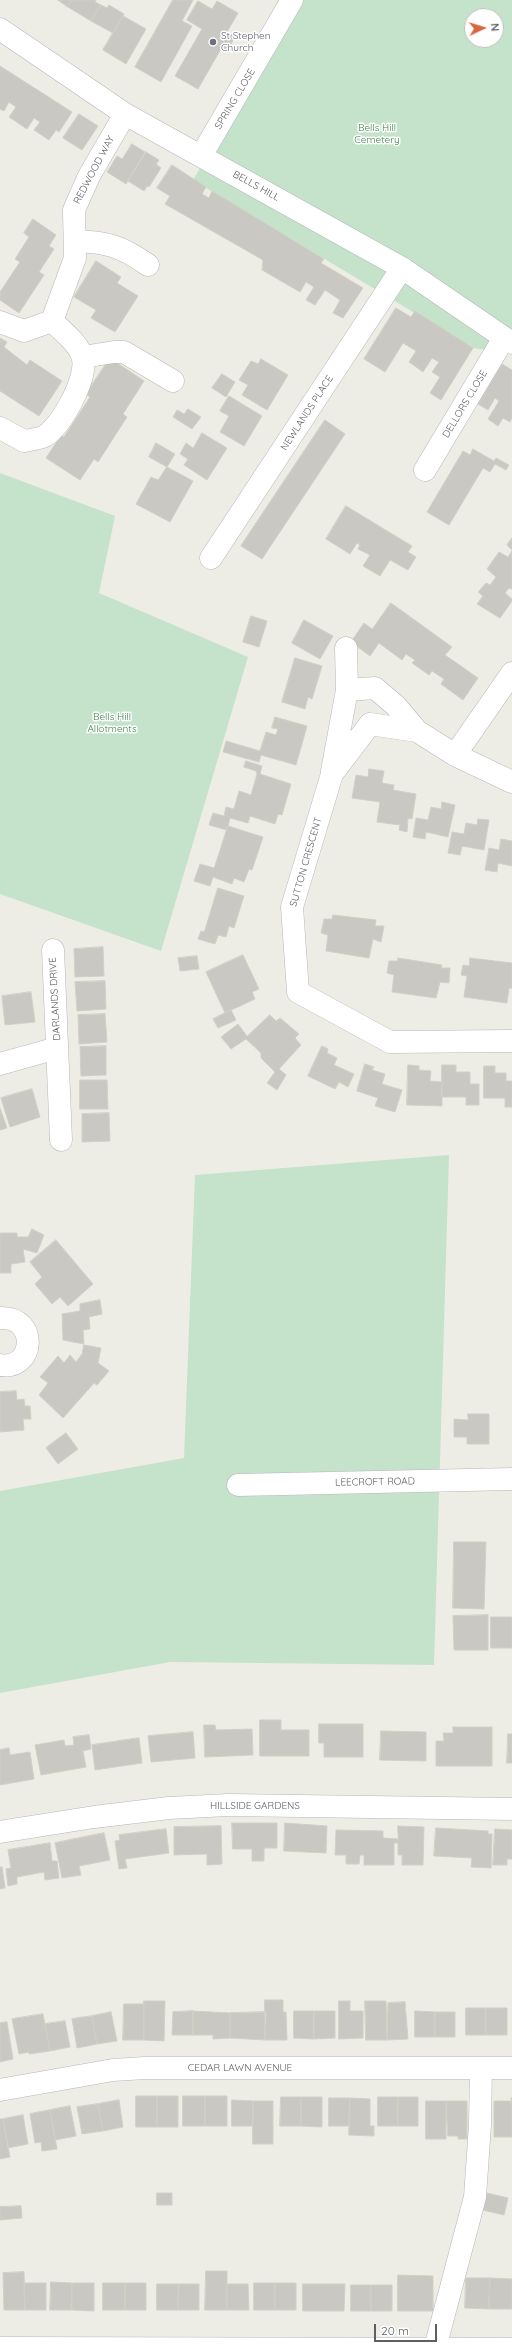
<!DOCTYPE html>
<html>
<head>
<meta charset="utf-8">
<style>
  body { margin:0 }
  #map { position:relative; width:512px; height:2350px; overflow:hidden; background:#eeede5; font-family:Quicksand,sans-serif }
  canvas { display:block }
  .north { position:absolute; left:464px; top:8px; width:40px; height:40px; box-sizing:border-box; background:#fff; border:1px solid #bebfc1; border-radius:50%; rotate:86deg; font-size:11px; font-weight:700; line-height:16px; text-align:center; color:#5d5f64 }
  .north::after { content:''; display:block; margin:auto; width:14px; height:18px; background:#d86741; clip-path:polygon(50% 0,100% 100%,50% 72%,0 100%) }
  .scale { position:absolute; left:374px; top:2324px; width:63px; height:18px; box-sizing:border-box; border:2px solid #5d5f64; border-top:0; padding-left:5px; font-size:12px; line-height:14px; white-space:nowrap; color:#5d5f64; -webkit-text-stroke:3px #fff; paint-order:stroke }
</style>
</head>
<body>
<div id="map">
<canvas width="512" height="2350"></canvas>
<div class="north">N</div>
<div class="scale">20 m</div>
</div>
<script>
const context = document.querySelector('canvas').getContext('2d');
context.lineJoin = 'round';
function fill(path, color) { context.fillStyle = color; context.fill(path, 'evenodd'); }
function strokePath(path, color, width, dash) { context.strokeStyle = color; context.lineWidth = width; context.lineCap = dash ? 'butt' : 'round'; context.setLineDash(dash || []); context.stroke(path); }
function label(font, color, halo, rows, align = 'center') {
  context.font = font + ' Quicksand,sans-serif'; context.lineWidth = 3; context.setLineDash([]); context.textBaseline = 'middle'; context.strokeStyle = halo; context.fillStyle = color; for (const [text, x, y, turn = 0] of rows) {
    context.save(); context.translate(x, y); context.rotate((+turn || 0) * Math.PI / 180); context.textAlign = isNaN(turn) ? turn : align; if (halo) context.strokeText(text, 0, 0); context.fillText(text, 0, 0); context.restore();
  }
}
fill(new Path2D(`
  M300 0H512V354L473 348 193 180ZM472 16H496V40H472Z
  M0 473 115 516 99 593 248 657 161 951 0 894Z
  M449 1155 434 1665 170 1662 0 1693V1491L184 1458 195 1175Z`), '#c4e3ca');
const building = new Path2D(`
  M58 0H72L68 7Z
  M72 0H96L95 2 101 5 91 21 68 7Z
  M173 0H193L182 21 192 26 161 82 135 67Z
  M198 1 212 9 217 1 238 13 227 32 235 37 227 51 222 47 198 89 175 76 202 29 187 20Z
  M101 5 107 8 109 5 124 14 113 33 91 21Z
  M123 16 146 29 126 64 103 50Z
  M0 66 72 112 59 132 56 130 49 140 34 130 40 122 34 118 27 129 9 117 16 107 9 102 4 111 0 109Z
  M79 114 98 126 82 150 63 138Z
  M132 144 145 152 126 184 107 172 117 156 122 159Z
  M146 152 159 160 156 164 161 168 149 187 147 186 144 191 128 181Z
  M172 165 206 187 202 194 209 198 212 191 324 259 321 263 363 288 343 318 333 313 340 300 325 290 315 305 306 300 314 287 306 282 300 292 262 270 263 260 165 204 170 196 157 188Z
  M33 219 56 235 49 246 54 249 39 272 44 275 19 313 0 300V292L20 262 15 259 29 237 24 233Z
  M96 261 121 277 117 283 138 296 115 332 91 318 96 310 74 297Z
  M396 308 411 317 415 311 473 348 441 400 430 393 440 377 432 372 439 362 432 358 423 372 409 362 416 351 403 343 385 372 364 359Z
  M0 338 7 342 4 347 27 365 30 360 62 381 39 416 0 391Z
  M110 358 144 381 123 414 127 417 98 462 94 459 80 480 46 458 61 435 64 437 90 397 86 394Z
  M261 359 288 375 267 410 242 395 248 385 239 380 251 361 258 364Z
  M502 364 512 370V418L510 422 503 418 498 426 488 419 499 401 495 398 488 410 478 404Z
  M222 374 235 382 226 397 212 388Z
  M229 396 262 416 244 446 220 432 229 416 220 411Z
  M188 409 201 417 192 429 173 417 177 410 184 414Z
  M325 420 345 434 262 559 241 546Z
  M202 433 227 448 207 480 184 465 188 459 180 454 186 443 193 448Z
  M156 443 175 454 167 467 149 457Z
  M473 449 494 461 496 458 509 465 506 470 495 464 490 472 483 468 449 525 427 512 463 451 470 455Z
  M167 467 193 481 170 522 136 504 151 477 158 480Z
  M346 506 412 546 408 552 416 557 408 570 390 560 380 576 363 566 370 555 358 549 360 545 357 543 350 554 326 539Z
  M512 538V550L507 545Z
  M512 551V589L509 588 505 593 512 599V601L500 618 477 604 483 596 478 592 486 583 490 585 496 577 487 569 499 552 508 557Z
  M391 603 452 647 445 655 478 678 463 700 441 684 444 679 432 671 429 675 412 663 415 660 406 654 402 660 379 643 370 656 351 642 364 623 372 629Z
  M251 616 267 621 259 647 243 642Z
  M304 620 333 636 320 659 292 643Z
  M295 658 322 666 312 699 308 697 305 709 282 702Z
  M275 717 307 726 296 765 261 755 259 762 223 752 226 741 260 751 266 732 276 735 278 729 272 728Z
  M246 761 262 766 260 774 291 784 282 815 278 814 275 824 250 816 248 823 230 818 227 830 209 825 213 813 224 816 226 807 234 809 239 791 251 795 257 774 256 771 244 767Z
  M369 769 384 771 382 783 394 785 393 790 416 794 412 819 408 818 407 832 399 830 400 825 377 822 380 802 352 798 356 775 368 777Z
  M442 802 455 805 448 837 426 832 425 839 413 837 416 818 428 820 431 807 441 809Z
  M478 819 489 820 484 850 462 846 460 855 448 853 452 832 464 834 466 823 477 825Z
  M228 826 263 837 252 870 249 869 244 882 234 878 232 884 213 877 210 886 194 881 200 864 214 868Z
  M501 839 512 841V866L498 863 497 872 485 870 489 848 499 850Z
  M218 888 244 896 234 928 229 926 226 937 218 935 215 944 198 939 201 931 204 932Z
  M333 915 376 920 375 926H384L381 942 373 939 369 958 326 951 328 935 321 933 324 919H332Z
  M103 947 104 976 75 977 74 949Z
  M243 955 259 989 252 992 255 999 225 1013 206 972Z
  M197 956 199 969 180 971 178 958Z
  M398 958 442 965 441 968H450L449 983 440 982 436 998 392 992 394 975 387 973 389 961H398Z
  M470 958 512 963V988H509L507 1003 464 997 467 976 461 975 463 965 469 966Z
  M105 981 106 1009 77 1011 75 982Z
  M31 992 35 1022 5 1025 2 996Z
  M231 1010 236 1020 218 1028 213 1019Z
  M105 1014 107 1042 79 1044 78 1015Z
  M270 1015 276 1021 280 1018 299 1034 295 1038 301 1045 279 1069 286 1075 277 1090 267 1083 275 1072 261 1058V1053L246 1039 231 1049 221 1037 238 1024 247 1036Z
  M106 1046V1075L81 1076 80 1047Z
  M322 1046 328 1049 327 1053 337 1058 334 1065 354 1074 348 1087 339 1082 335 1089 308 1076Z
  M365 1064 374 1067 372 1070 385 1074 382 1084 402 1090 395 1112 375 1106 378 1098 357 1091Z
  M408 1065 419 1066V1070L431 1071 430 1081 442 1082V1106L407 1105Z
  M442 1065H456V1072H470V1084H479V1105H466V1097H442Z
  M484 1066H495V1073H506V1081H512V1107H505V1098H484Z
  M80 1080H107L108 1109H80Z
  M32 1089 40 1117 10 1127 1 1098Z
  M0 1108 7 1128 0 1130Z
  M109 1113 110 1141 82 1142V1114Z
  M32 1229 44 1235 37 1253 23 1249 25 1262 11 1264V1273H0V1233H17V1237H28Z
  M56 1240 93 1284 68 1306 60 1297 52 1304 35 1284 42 1277 30 1262Z
  M100 1300 102 1314 89 1317 90 1329 83 1330 84 1344 63 1340 62 1314 80 1311V1304Z
  M84 1345 101 1348 98 1363 109 1371 97 1385 94 1383 63 1418 39 1395 48 1383 40 1377 58 1356 64 1363 70 1355 76 1362 82 1354Z
  M16 1391 17 1400 24 1399 25 1406H30L31 1419H23L24 1430 0 1432V1392Z
  M468 1414H489V1444H467V1437H454V1419L468 1420Z
  M66 1433 78 1449 58 1464 46 1448Z
  M454 1542H486L484 1609 453 1608Z
  M488 1615V1650H454L453 1616Z
  M491 1617H512V1648H491Z
  M260 1720H281V1730H309V1756H260Z
  M319 1724H363V1757H324V1743H319Z
  M204 1725H215L216 1730 252 1729 253 1755 205 1757Z
  M453 1727H492V1766H436V1741H444L443 1733H453Z
  M381 1731 426 1732V1761L380 1760Z
  M193 1732 195 1758 151 1762 148 1736Z
  M508 1734H512V1763H507Z
  M89 1735 91 1749 83 1751 86 1767 41 1775 35 1745 64 1740 65 1746 74 1745 73 1737Z
  M139 1738 142 1763 95 1770 92 1745Z
  M9 1748 10 1755 30 1752 34 1779 0 1785V1750Z
  M232 1823H277V1848H264V1861H252V1849H233Z
  M285 1823 327 1826 326 1853 284 1851Z
  M221 1826 222 1864 207 1865V1854L174 1855V1827Z
  M398 1826 424 1827 423 1865H402V1855H398V1843H394V1865H364V1855H360L359 1864H346V1855H335L336 1830 383 1831V1838L398 1839Z
  M436 1828 488 1831V1834H492L491 1868 471 1867 472 1858 434 1856Z
  M166 1829 169 1853 125 1859 127 1868 119 1869 115 1841 120 1840 119 1835Z
  M495 1829 512 1830V1859H507V1865H493Z
  M104 1833 110 1860 79 1866 81 1875 62 1878 55 1843Z
  M50 1843 52 1861H57L59 1878 45 1880 44 1872 17 1877V1884L8 1886 6 1869 11 1868 8 1850Z
  M0 1867H2L5 1888 0 1889Z
  M265 2000H283V2012H286L287 2040H265Z
  M144 2001H165L164 2041 144 2040Z
  M339 2001H350V2011H363V2038L339 2039Z
  M365 2001H386L387 2040H366Z
  M405 2002 408 2039 387 2040 388 2003Z
  M124 2004H144V2040H123Z
  M466 2008H486V2035H466Z
  M486 2008H507V2035H486Z
  M193 2011 230 2013V2038L213 2039V2035H193Z
  M193 2011V2035H172L173 2012Z
  M294 2011H314V2039L294 2038Z
  M314 2011H335V2038L314 2039Z
  M415 2011 435 2012V2037H415Z
  M111 2012 117 2041 97 2044 92 2016Z
  M266 2012 265 2040 230 2038V2013Z
  M435 2012H455V2037H435Z
  M43 2014 50 2051 29 2054V2052L19 2054 12 2019Z
  M92 2016 97 2044 77 2048 72 2019Z
  M65 2021 70 2047 50 2051 45 2024Z
  M7 2022 13 2059 0 2062V2023Z
  M136 2096H157V2127H136Z
  M157 2096H178V2127H157Z
  M183 2096H205V2126H183Z
  M205 2096H227V2126H205Z
  M281 2097H301V2126H280Z
  M301 2097H322V2127L301 2126Z
  M378 2097H398V2126H378Z
  M398 2097H418V2126H398Z
  M329 2098H350L349 2126H329Z
  M350 2098 370 2099V2126H374V2136L349 2135Z
  M511 2098H512V2137H494V2101H512Z
  M119 2100 123 2127 103 2131 98 2104Z
  M232 2100 253 2101V2126H232Z
  M253 2101H273V2144H253Z
  M426 2101H446V2139H426Z
  M446 2101H467V2139H458V2136H448Z
  M98 2104 103 2131 82 2134 77 2107Z
  M70 2106 76 2136 55 2140 50 2110Z
  M50 2110 57 2149 42 2151 41 2142 35 2143 30 2114Z
  M23 2115 28 2144 8 2148 3 2119Z
  M0 2119H3L10 2157 0 2159Z
  M157 2193H172V2205H157Z
  M487 2193 508 2198 504 2215 483 2210Z
  M21 2206 22 2218 0 2220V2207Z
  M206 2271H227V2310H205Z
  M24 2272 25 2310H4L3 2273Z
  M398 2275 433 2276V2311H398Z
  M466 2278H490L489 2309 465 2308Z
  M490 2278 512 2279V2309H489Z
  M51 2282 72 2283V2310H50Z
  M24 2283H46V2310H25Z
  M72 2283H94V2311L72 2310Z
  M103 2283H125V2310H103Z
  M125 2283H146V2310H125Z
  M254 2283H275V2310H254Z
  M275 2283H296V2310H275Z
  M157 2284H179L178 2310H157Z
  M179 2284H199V2310H178Z
  M227 2284H248L249 2310H227Z
  M303 2284H345L344 2311H303Z
  M351 2285H371V2311H351Z
  M371 2285H392V2311H371Z`);
fill(building, '#c9c8c2');
strokePath(building, '#d2d0c4', 1);
const minor = new Path2D(`
  M0 29 125 114 402 268 512 343
  M201 156 292 0
  M75 241C107 242 121 246 148 265
  M0 322 24 331 52 321 75 258 74 210 89 176 125 114
  M83 357 114 352H124L173 381
  M0 428 24 441C31 440 38 439 45 436 62 425 87 379 83 359 80 344 62 331 52 321
  M425 470 504 338
  M211 558 402 268
  M347 690 375 688 396 706 417 731
  M455 755 512 673
  M332 771 347 690 346 648
  M512 782 455 755 417 731 370 724 332 774 292 907 298 992 390 1042 512 1041
  M53 950 61 1140
  M0 1064 57 1048
  M0 1318C39 1316 35 1371 0 1365
  M238 1485 512 1479
  M0 1832 94 1817 169 1808 228 1805 512 1809
  M0 2090 113 2070 145 2068H512
  M435 2348 475 2197 480 2125 481 2068`);
const tertiary = new Path2D(`
  M0 2348 512 2349`);
strokePath(minor, '#b5b6bb', 23);
strokePath(tertiary, '#b5b6bb', 23);
strokePath(minor, '#fff', 22);
strokePath(tertiary, '#fff', 22);
for (const [x, y, r, color] of [
  [213,42,4,"#6b7280"]
]) { const dot = new Path2D(); dot.arc(x, y, r, 0, 2 * Math.PI); context.fillStyle = color; context.fill(dot); strokePath(dot, '#fff', 1.5); }
label('10px', '#5b616d', '#fff', [
  ["St Stephen",221,36],
  ["Church",221,48]
], 'left');
label('10px', '#5d5f64', '#fff', [
  ["SPRING CLOSE",235,99,-59],
  ["REDWOOD WAY",94,170,-62],
  ["BELLS HILL",256,186,29],
  ["DELLORS CLOSE",465,404,-59],
  ["NEWLANDS PLACE",307,413,-57],
  ["SUTTON CRESCENT",306,862,-74],
  ["DARLANDS DRIVE",55,999,-93],
  ["LEECROFT ROAD",375,1482,-1],
  ["HILLSIDE GARDENS",255,1806],
  ["CEDAR LAWN AVENUE",240,2068]
]);
label('10px', '#3e824d', '#fff', [
  ["Bells Hill",377,128],
  ["Cemetery",377,140],
  ["Bells Hill",112,717],
  ["Allotments",112,729]
]);
</script>
</body>
</html>
